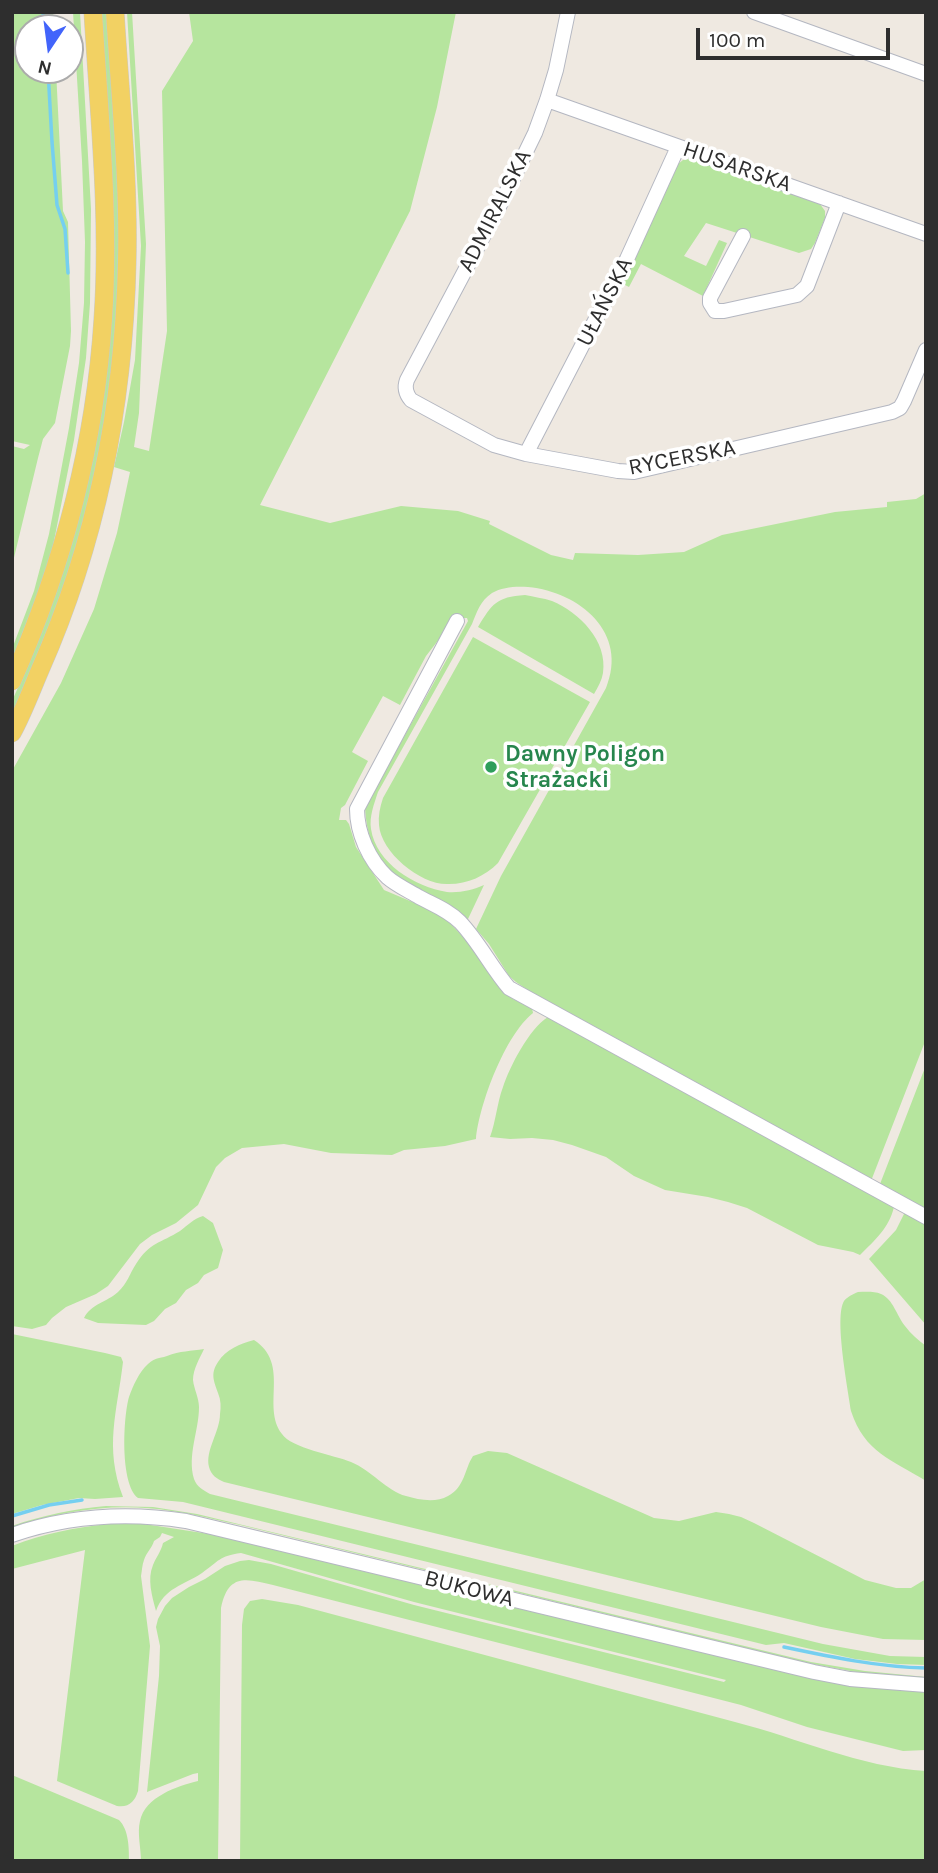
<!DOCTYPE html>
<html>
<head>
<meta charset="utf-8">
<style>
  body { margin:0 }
  #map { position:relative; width:938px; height:1873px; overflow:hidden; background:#efe9e1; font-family:Karla,sans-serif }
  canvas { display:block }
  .frame { position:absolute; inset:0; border:14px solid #2e2e2e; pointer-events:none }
  .north { position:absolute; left:14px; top:14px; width:70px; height:70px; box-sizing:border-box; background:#fff; border:2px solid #ababab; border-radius:50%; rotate:193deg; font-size:19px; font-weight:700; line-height:28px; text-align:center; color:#2e2e2e }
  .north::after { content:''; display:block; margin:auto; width:24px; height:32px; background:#4264fb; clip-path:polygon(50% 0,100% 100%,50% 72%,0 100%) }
  .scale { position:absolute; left:696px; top:28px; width:194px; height:32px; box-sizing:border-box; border:4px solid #2e2e2e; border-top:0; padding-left:9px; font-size:21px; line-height:24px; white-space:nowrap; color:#2e2e2e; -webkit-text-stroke:5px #fff; paint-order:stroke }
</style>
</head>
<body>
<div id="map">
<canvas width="938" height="1873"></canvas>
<div class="frame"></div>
<div class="north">N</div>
<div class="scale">100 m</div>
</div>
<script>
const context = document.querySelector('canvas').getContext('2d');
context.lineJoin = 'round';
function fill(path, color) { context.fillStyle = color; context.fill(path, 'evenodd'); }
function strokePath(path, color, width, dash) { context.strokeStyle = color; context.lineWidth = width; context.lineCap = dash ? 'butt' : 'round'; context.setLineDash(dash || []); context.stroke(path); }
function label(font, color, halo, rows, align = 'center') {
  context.font = font + ' Karla,sans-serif'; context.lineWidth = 7; context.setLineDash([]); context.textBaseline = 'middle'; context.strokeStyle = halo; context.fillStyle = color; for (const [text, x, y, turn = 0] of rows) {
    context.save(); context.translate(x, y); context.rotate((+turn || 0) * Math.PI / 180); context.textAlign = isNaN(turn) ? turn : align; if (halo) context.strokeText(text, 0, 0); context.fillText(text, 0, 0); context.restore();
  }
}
fill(new Path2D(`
  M12 12H53L54 28H28V70H56L63 211 68 222 71 331 70 346 55 423 43 439 38 458 12 566V446L24 449 30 445 12 441Z
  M73 12H80L91 209 90 303 86 358 74 440 52 551 45 574 12 665V649L34 591 49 534 69 428 79 363 84 303 85 242 82 161Z
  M101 12H108L119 188 120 247 114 361 93 487 61 598 12 717V701L24 674 98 423Z
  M127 12H132L146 244 139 413 134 447 149 451 167 331 162 91 193 41 189 12H456L437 107 410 211 260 505 330 523 401 506 458 511 490 521 489 524 551 555 573 560 575 553 638 555 684 552 722 535 835 512 887 507V502L916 499 926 493V1039L871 1181 535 995 516 982 509 976 489 944 476 929 501 876 606 688C629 633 580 592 528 587 516 586 502 587 492 593 480 601 477 612 472 624L378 792C374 804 369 817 371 829 376 863 415 887 447 892 460 893 473 890 484 885L468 919 466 920 459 912 453 908C404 882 368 870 365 807L468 621 467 618H452L440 638 426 656 400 705 383 696 352 752 368 761 345 805 341 808 339 820H346L349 824 356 847 384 890 429 909 445 918 469 943 504 991 513 999 532 1008 533 1013C505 1035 479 1105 476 1139L445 1146 404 1150 392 1155 331 1153 284 1144 242 1148 225 1158 216 1167 198 1205 176 1223 152 1235 140 1244 108 1286 96 1294 66 1307 52 1318 46 1325 32 1329 12 1326V771L61 683 94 609 117 533 130 472 114 467 124 422 135 360 141 246Z
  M694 158 820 204 825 211V218L815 243 811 249 799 253 706 223 684 256 706 266 719 240 727 243 703 296 641 264 629 287 621 283 678 164 683 160Z
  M525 595C534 597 543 598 552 601 579 612 608 641 603 673 602 680 598 687 594 694L478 627C492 604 496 597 525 595Z
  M473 637 590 702 498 863C485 876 468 884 449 884 422 886 381 853 379 825 378 816 380 807 383 798Z
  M548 1017 894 1207C889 1228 875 1240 860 1255L853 1252 818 1245 747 1208 728 1202 708 1197 665 1190 634 1176 606 1157 572 1145 553 1140 532 1138 510 1139 490 1137C496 1121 497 1103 503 1087 510 1066 529 1029 548 1017Z
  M926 1065V1209L880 1184Z
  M905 1212 926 1224V1325L869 1259 896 1230Z
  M203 1216 213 1223 223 1250 218 1268 204 1275 198 1283 186 1290 176 1303 165 1309 154 1321 146 1325 98 1323 84 1318C91 1304 107 1302 118 1292 127 1284 130 1273 136 1264 150 1242 161 1243 180 1231 188 1225 193 1219 203 1216Z
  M858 1292C865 1292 874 1291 881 1294 893 1299 897 1316 905 1326 911 1334 918 1340 926 1346V1481C891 1459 865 1453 851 1411 848 1389 834 1317 844 1301 847 1297 853 1294 858 1292Z
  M12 1334 105 1353 121 1357 123 1362C117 1413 104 1447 123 1497L95 1499 79 1498 42 1505 12 1514Z
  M254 1340C291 1364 261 1406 282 1434 291 1448 334 1455 351 1462 371 1470 387 1491 406 1496 419 1500 436 1503 448 1496 465 1487 464 1470 473 1456L488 1451 507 1453 654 1518 679 1521 716 1512 729 1514 741 1517 754 1523 865 1580 896 1588H911L926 1579V1640L883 1639 821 1627 224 1482C217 1479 211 1475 209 1467 205 1450 220 1432 220 1414 221 1407 221 1400 218 1393 214 1381 210 1374 218 1362 226 1349 240 1344 254 1340Z
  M204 1349C200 1358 193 1369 193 1380 194 1389 199 1398 199 1407 199 1431 187 1455 194 1479 197 1487 203 1490 210 1494L823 1644 890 1656 926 1657V1665L897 1664 855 1659 784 1643 766 1645 183 1502 138 1498C120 1484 123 1418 129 1397 133 1386 139 1372 148 1364 156 1357 158 1359 167 1356 180 1351 191 1351 204 1349Z
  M106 1506 153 1507 197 1514 811 1662 865 1671 926 1677V1678L867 1674 807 1663 240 1525C217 1520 194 1514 171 1511 118 1502 63 1510 12 1528V1526C43 1515 74 1509 106 1506Z
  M108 1524H144L216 1535 851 1685 926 1692V1750L903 1751 807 1727 741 1705 273 1585C245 1578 228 1574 221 1608L218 1861H141C141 1848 137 1833 140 1821 145 1797 177 1786 198 1781V1773L193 1774 147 1792 159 1676 160 1646 156 1627 158 1619 165 1606 172 1598 189 1587 205 1579 225 1566 240 1561 249 1560 271 1564 414 1605 724 1682 726 1680 414 1602 241 1553C219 1556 219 1561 202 1573 184 1585 164 1588 156 1611 152 1596 147 1579 153 1565 156 1557 161 1552 163 1543L174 1537 162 1533 160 1537 154 1541C152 1548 146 1553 144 1560 142 1565 142 1571 141 1576L150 1646 138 1791C135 1801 129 1808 117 1806L57 1781 85 1550 12 1569V1546C44 1533 74 1528 108 1524Z
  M262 1599 298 1605C444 1644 589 1683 735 1722 798 1738 860 1767 926 1771V1861H240L242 1625 244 1609 250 1601Z
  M12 1775 119 1820C129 1830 129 1848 129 1861H12Z`), '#b6e59e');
strokePath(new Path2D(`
  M43 12 44 28
  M48 70 52 142 57 205 65 229 68 273
  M12 1516 49 1505 82 1500
  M784 1647C831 1657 878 1667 926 1668`), '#75cff0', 3.5);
const minor = new Path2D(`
  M568 12 556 70 547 100 535 133 503 199 407 380C404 388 406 394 411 400L494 445 526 454 618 471 634 472 892 412 900 408 904 401 926 350
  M754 12 926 74
  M547 100 926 234
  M743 236 710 298V303L715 311H724L797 295 807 286 839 203
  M526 454 627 259 678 147
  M457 621 357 809C357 833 369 860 387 877 396 885 409 891 419 897 434 905 448 910 460 922 479 942 491 967 509 988L926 1217
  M12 1535C70 1515 126 1512 186 1521L814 1672 850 1679 926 1685`);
const major = new Path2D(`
  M12 681C63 566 95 445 103 319 110 217 99 114 93 12
  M12 733C23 713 31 691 40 670 97 541 124 402 127 262 129 179 120 95 115 12`);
strokePath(minor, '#b4b7c1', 16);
strokePath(major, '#c9c9c9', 19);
strokePath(minor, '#fff', 14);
strokePath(major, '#f2d163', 18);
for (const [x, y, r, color] of [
  [491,767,7,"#2e9e5b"]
]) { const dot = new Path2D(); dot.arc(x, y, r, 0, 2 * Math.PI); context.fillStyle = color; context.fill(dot); strokePath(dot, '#fff', 2.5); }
label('23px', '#2e2e2e', '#fff', [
  ["HUSARSKA",737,167,19],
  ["ADMIRALSKA",495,211,-63],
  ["UŁAŃSKA",605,302,-63],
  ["RYCERSKA",682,458,-11],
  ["BUKOWA",469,1589,14]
]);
label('bold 23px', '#27864d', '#fff', [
  ["Dawny Poligon",505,754],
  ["Strażacki",505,780]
], 'left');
</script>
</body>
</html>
